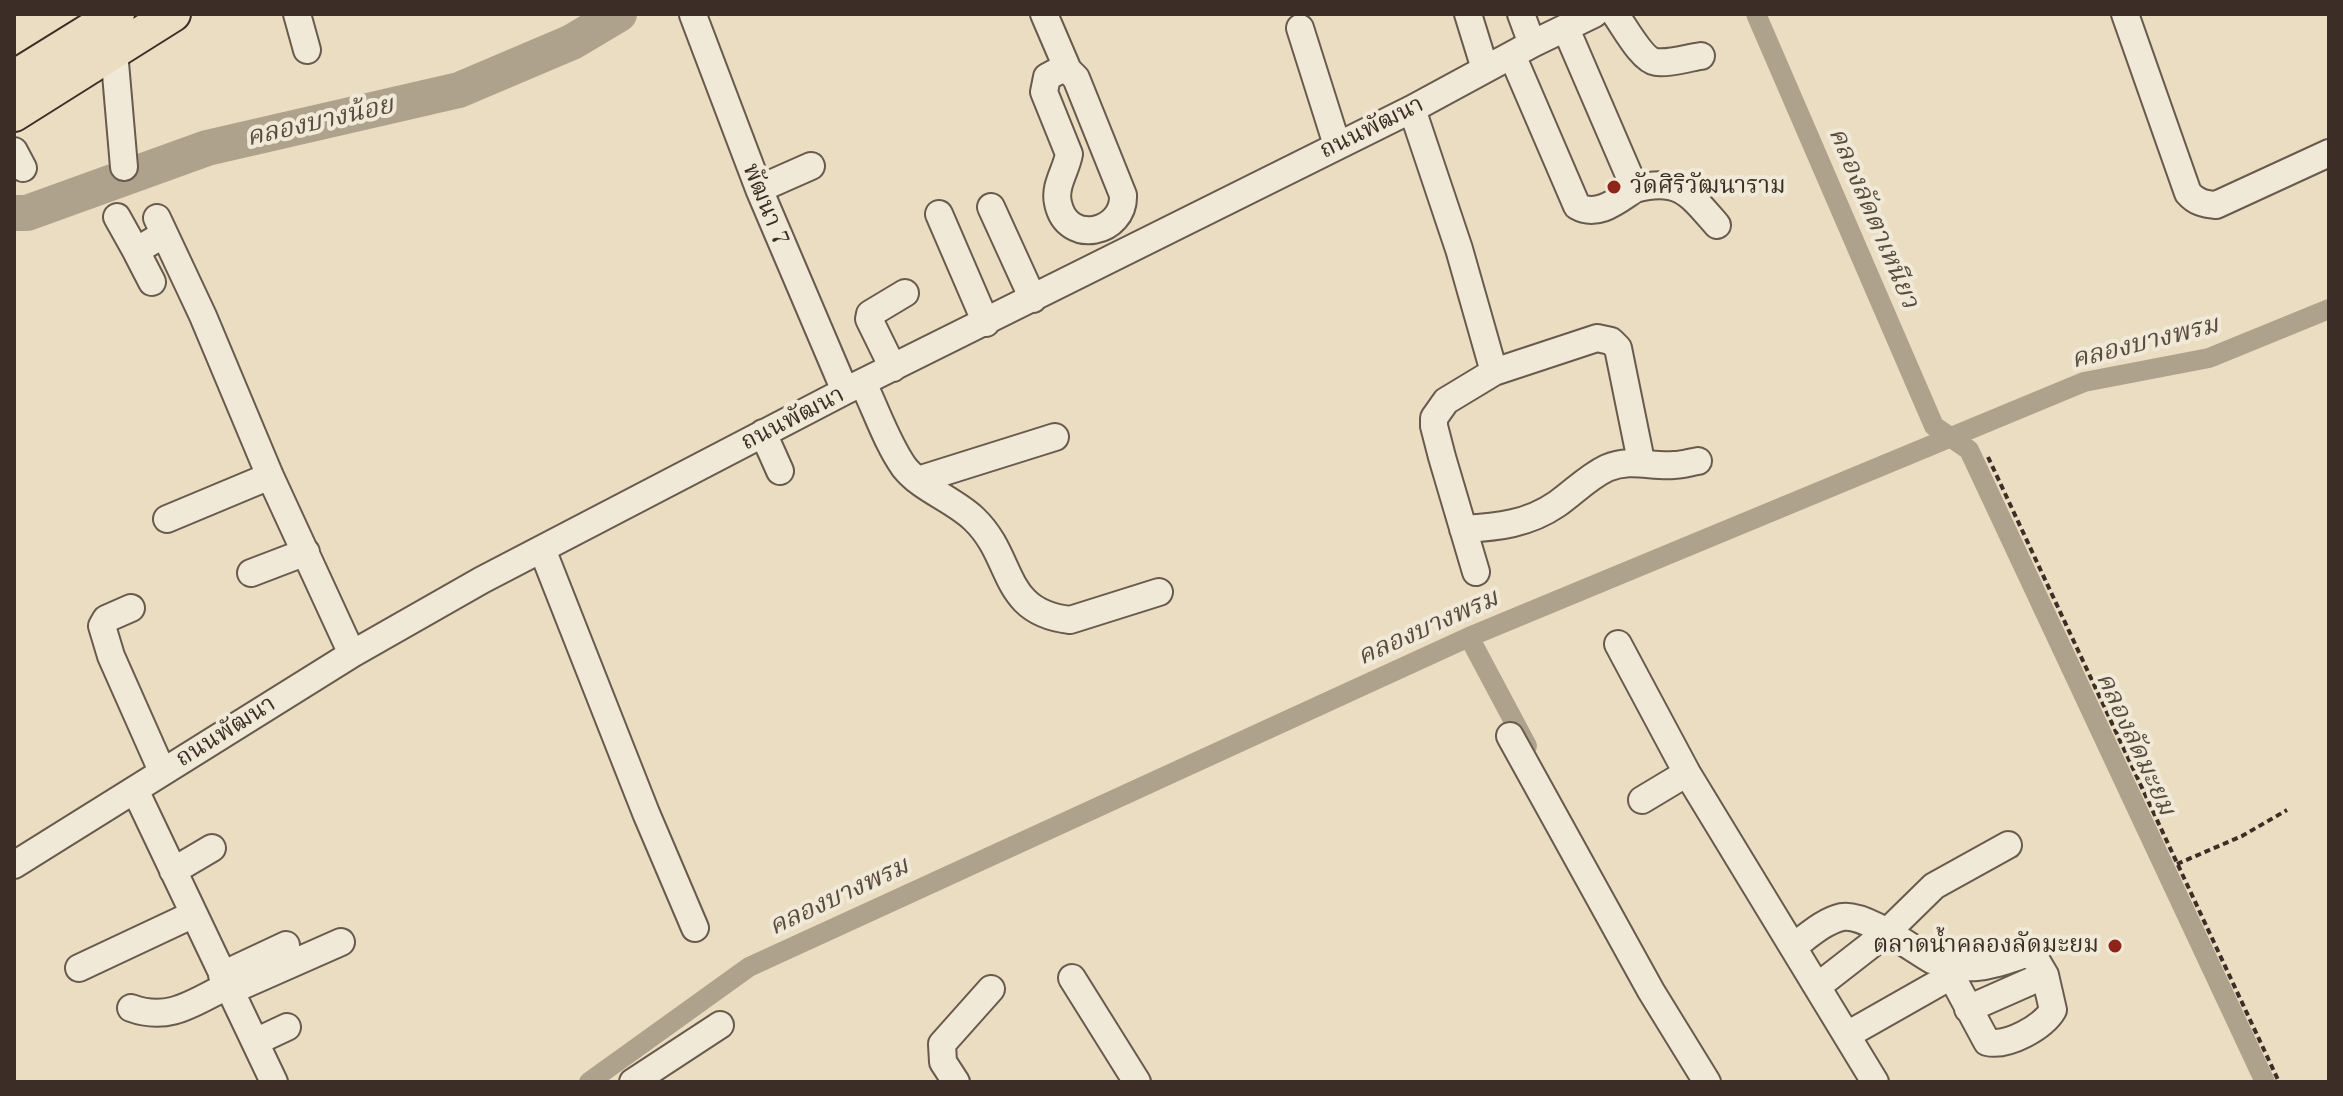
<!DOCTYPE html>
<html>
<head>
<meta charset="utf-8">
<style>
  body { margin:0 }
  #map { position:relative; width:2343px; height:1096px; overflow:hidden; background:#eaddc2; font-family:"Old Standard TT",serif }
  canvas { display:block }
  .frame { position:absolute; inset:0; border:16px solid #3c2e26; pointer-events:none }
</style>
</head>
<body>
<div id="map">
<canvas width="2343" height="1096"></canvas>
<div class="frame"></div>
</div>
<script>
const context = document.querySelector('canvas').getContext('2d');
context.lineJoin = 'round';
function strokePath(path, color, width, dash) { context.strokeStyle = color; context.lineWidth = width; context.lineCap = dash ? 'butt' : 'round'; context.setLineDash(dash || []); context.stroke(path); }
function label(font, color, halo, rows, align = 'center') {
  context.font = font + ' "Old Standard TT","Noto Serif Thai",serif'; context.lineWidth = 8; context.setLineDash([]); context.textBaseline = 'middle'; context.strokeStyle = halo; context.fillStyle = color; for (const [text, x, y, turn = 0] of rows) {
    context.save(); context.translate(x, y); context.rotate((+turn || 0) * Math.PI / 180); context.textAlign = isNaN(turn) ? turn : align; if (halo) context.strokeText(text, 0, 0); context.fillText(text, 0, 0); context.restore();
  }
}
strokePath(new Path2D(`
  M1756 14 1934 426 1969 450 2265 1082
  M1469 637 1527 746
  M589 1082 749 967 1469 637 2084 382 2209 358 2329 309`), '#afa28d', 20);
strokePath(new Path2D(`
  M14 213H27L207 148 459 90 572 42 619 14`), '#afa28d', 36);
const minor = new Path2D(`
  M297 14 307 50
  M1044 14 1068 70
  M1468 14 1485 69
  M1521 14 1532 44
  M1615 14C1624 26 1642 60 1656 62 1669 64 1687 58 1701 56
  M2125 14 2188 193C2196 202 2204 204 2216 205L2329 153
  M693 15 759 189 845 391
  M1300 28 1337 145
  M114 51 124 167
  M1512 55 1577 206C1598 218 1618 200 1635 189L1566 29
  M1060 70H1068L1076 78 1123 195C1125 233 1067 247 1058 203 1054 186 1066 171 1069 154L1044 92 1047 77Z
  M1412 109 1459 249 1494 372 1446 401 1434 418V426L1442 457 1476 572
  M14 151 23 168
  M759 189 811 166
  M1635 189C1679 177 1690 194 1717 225
  M991 207 1033 299
  M939 214 986 323
  M117 217 136 251 164 234
  M157 218 203 316 270 476 352 654
  M136 251 152 282
  M893 368 869 319 870 314 905 293
  M1494 372 1597 338 1611 341 1618 348 1641 461
  M863 383C876 410 887 443 904 467 921 489 953 499 974 519 1015 558 1000 612 1070 620L1159 592
  M763 433 780 471
  M918 480 1055 437
  M167 519 270 476
  M1463 529C1498 527 1528 524 1557 504 1574 492 1588 477 1607 468 1631 458 1651 467 1674 465 1682 465 1691 462 1698 461
  M542 549 646 813 695 928
  M251 573 306 552
  M131 608 106 619 102 626 111 656 162 771
  M1618 644 1687 773 1875 1082
  M1510 736 1651 991 1707 1082
  M135 790 274 1082
  M1642 800 1687 773
  M14 865 352 654 482 580 845 391 1412 109 1532 44 1594 14
  M173 871 212 848
  M1793 947C1808 936 1824 921 1842 917 1865 913 1911 948 1932 960 1974 973 1986 967 2026 954L2035 958 2045 975
  M1945 964 1987 1042C2008 1047 2043 1027 2053 1010L2045 975 1968 1009
  M79 968 194 914
  M222 975 286 945
  M1072 978 1137 1082
  M1818 986 1886 933 1934 886 2008 845
  M230 991 341 942
  M131 1008C169 1022 193 1003 227 986
  M1847 1035 1951 976
  M255 1042 287 1027
  M633 1082 720 1025
  M956 1082 943 1062 942 1044 991 989`);
const major = new Path2D(`
  M14 78 117 14
  M14 114 173 14`);
strokePath(minor, '#685a4d', 30);
strokePath(major, '#3c2e26', 38);
strokePath(new Path2D(`
  M1988 457 2279 1082
  M2177 864 2242 836 2287 810`), '#3c2e26', 4, [6, 4]);
strokePath(minor, '#f1e9d7', 26);
strokePath(major, '#eaddc2', 34);
for (const [x, y, r, color] of [
  [1614,187,8,"#8f2418"],
  [2115,946,8,"#8f2418"]
]) { const dot = new Path2D(); dot.arc(x, y, r, 0, 2 * Math.PI); context.fillStyle = color; context.fill(dot); strokePath(dot, '#f1e9d7', 3); }
label('24px', '#3c2e26', '#f1e9d7', [
  ["ถนนพัฒนา",1372,128,-26],
  ["พัฒนา 7",765,205,68],
  ["ถนนพัฒนา",793,419,-27],
  ["ถนนพัฒนา",226,732,-32]
]);
label('24px', '#3c2e26', '#f1e9d7', [
  ["วัดศิริวัฒนาราม",1630,187],
  ["ตลาดน้ำคลองลัดมะยม",2099,946,"right"]
], 'left');
label('italic 26px', '#594b40', '#f1e9d7', [
  ["คลองบางน้อย",320,122,-13],
  ["คลองลัดตาเหนียว",1873,218,67],
  ["คลองบางพรม",2145,343,-14],
  ["คลองบางพรม",1428,628,-24],
  ["คลองลัดมะยม",2135,744,65],
  ["คลองบางพรม",839,897,-25]
]);
</script>
</body>
</html>
